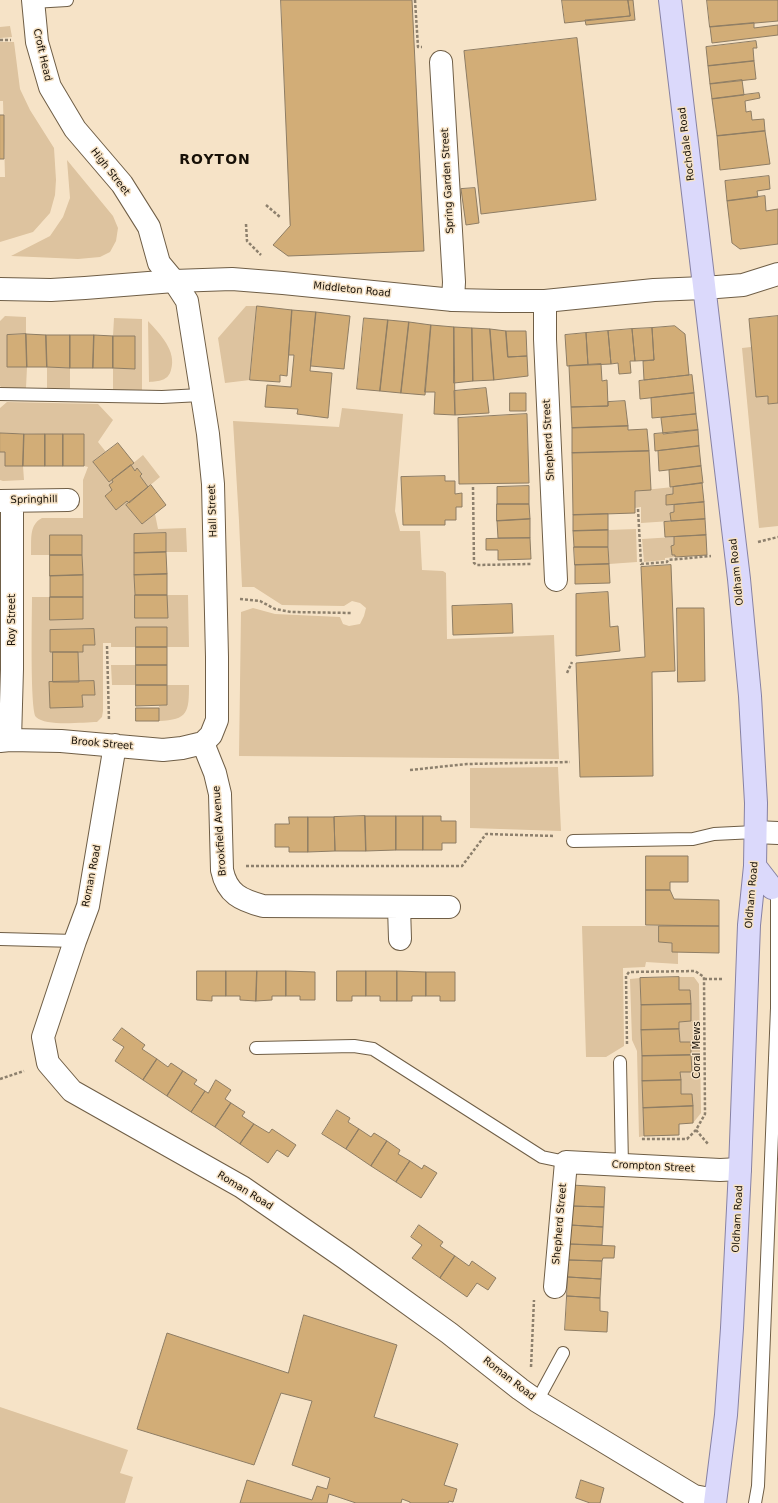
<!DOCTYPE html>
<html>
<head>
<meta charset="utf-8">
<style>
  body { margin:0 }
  canvas { display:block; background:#f6e3c7 }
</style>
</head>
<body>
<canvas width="778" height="1503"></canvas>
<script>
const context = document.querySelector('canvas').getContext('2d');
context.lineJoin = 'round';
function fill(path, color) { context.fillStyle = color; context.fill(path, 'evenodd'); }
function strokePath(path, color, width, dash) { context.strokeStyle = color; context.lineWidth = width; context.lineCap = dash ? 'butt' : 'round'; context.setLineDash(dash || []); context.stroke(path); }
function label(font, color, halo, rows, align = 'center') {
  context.font = font + ' "DejaVu Sans",sans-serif'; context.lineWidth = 3; context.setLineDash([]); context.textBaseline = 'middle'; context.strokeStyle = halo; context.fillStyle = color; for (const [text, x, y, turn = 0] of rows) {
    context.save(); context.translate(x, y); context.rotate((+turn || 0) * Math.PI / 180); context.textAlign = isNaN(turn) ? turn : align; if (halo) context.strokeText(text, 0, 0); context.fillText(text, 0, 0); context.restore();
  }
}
fill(new Path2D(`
  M10 26 12 37 0 38V27Z
  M0 42H14L20 89 30 110 54 148 56 180 55 195 50 213 33 232 0 242V177H5L3 101H0Z
  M67 160 113 216 118 228 116 241 110 252 100 257 78 259 11 256 50 236 63 217 70 198Z
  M246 306H257L250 380 225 383 218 338Z
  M5 316 26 317V334L7 335V367H27L26 388H2L0 386V321Z
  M114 318 142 319V390H113V368H135V336H113Z
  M148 321C160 334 177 351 171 370 168 381 159 381 149 382Z
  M751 347 756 397 768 396 769 404 778 403V526L759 528 742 348Z
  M47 367 70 368V388H47Z
  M7 402 98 404 113 420 98 442 106 452 93 462 109 482 112 480 113 482 109 485 112 490 105 496 116 510 127 501 129 503 126 505 142 524 155 514 158 529 186 528 187 552H166V533L134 534 135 618H167V595H188L189 647H167L166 627 136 628V647H111V643H103V711L102 717 97 722C84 722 46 727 36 717 30 710 32 614 32 597H50V620L83 619 82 535H50V555H31C32 542 28 525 42 518H83V480L88 467 84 466 45 434 0 433V408ZM94 629 95 645H83V652H78L79 682H94L95 694 82 695 83 707 53 682V652H50V630Z
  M342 408 403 414 395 511 400 531H420L422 570 443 571 446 573 447 639 554 635 559 759 239 756 241 612 253 608 275 614 340 617 343 624 349 626 360 624 364 616 366 608 360 603 352 601 344 606 282 605 254 587H242L239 521 233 421 339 427Z
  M0 452H5V466H23L24 480 3 481 0 480Z
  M143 455 160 477 148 487 140 476 142 473 137 468 135 471 131 465Z
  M673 487V494L666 495V505H674V512L670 513 671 521 641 523V507L635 508V491Z
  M636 529 637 562 609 564 608 530Z
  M674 537V545L671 546 672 555H675V557L665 558V560L644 562 642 539Z
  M111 665H136V685H112Z
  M167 685H189C189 712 188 720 159 721V706L167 705Z
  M558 767 561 831 470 828V768Z
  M582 926H659V942L672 943V952H678V964L646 962 645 967 623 968 624 1046 606 1057H586Z
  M679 977H694L699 984 701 1113 693 1123 692 1094H681L680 1072H692L691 1042H680L679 1022 691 1021 690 990H679Z
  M640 978 644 1136 639 1137 637 1051 632 1040 630 979Z
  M0 1407 128 1450 120 1473 133 1477 125 1503H0Z`), '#ddc39f');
const building = new Path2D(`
  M281 0H412L424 251 288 256 273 245 290 226Z
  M562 0H628L630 16 565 23Z
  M628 0H633L635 20 586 25 585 20 630 16Z
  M707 0H778V21L710 27Z
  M754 23V28L778 25V35L712 43 710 27Z
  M577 38 596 200 481 214 464 51Z
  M756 41 757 48H753L754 61 708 66 706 47Z
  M754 61 756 79 710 84 708 66Z
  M742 80 744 95 712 99 710 84Z
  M759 93 760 98 745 101 746 112 751 111 752 120 764 119 765 131 717 136 712 99Z
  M0 115H4V159H0Z
  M765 131 770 164 720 170 717 136Z
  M769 176 770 189 757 191 758 197 727 201 725 181Z
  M475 188 479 223 466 225 461 189Z
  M765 196 766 211 778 209V244L740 249 732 243 727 201Z
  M257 306 292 310 287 376 280 375V382L250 380Z
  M292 310 316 312 310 371 332 373 328 418 297 414 298 409 265 407 267 385 291 387 294 355H289Z
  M316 312 350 316 344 369 311 366Z
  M778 316V403L768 404V396L756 397 749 319Z
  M364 318 388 320 380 391 357 389Z
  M388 320 409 322 401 393 380 391Z
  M409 322 431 325 425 395 401 393Z
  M431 325 454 327 455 415 434 414 435 392H425Z
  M675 326 685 334 689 375 644 380 643 361 654 360 652 328Z
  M454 327 472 328 473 381 454 383Z
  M472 328 490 329 494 380 473 381Z
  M652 328 654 360 635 361 632 329Z
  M490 329 506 331 508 357 527 356 528 376 494 380Z
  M632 329 635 361H630L631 373 619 374 618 363 611 364 608 331Z
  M506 331H526L527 356 508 357Z
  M608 331 611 364 588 365 586 333Z
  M586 333 588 365 567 366 565 335Z
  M26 334 46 335 47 367H27Z
  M26 334 27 367H7V335Z
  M46 335H70V368L47 367Z
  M70 335H94L93 368H70Z
  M94 335 113 336V368H93Z
  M113 336H135V369L113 368Z
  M601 364 602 381 607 380 608 406 571 407 569 366Z
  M692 375 694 393 640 399 639 381Z
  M486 388 489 413 455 415 454 391Z
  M510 393H526V411H510Z
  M694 393 696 414 652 418 651 398Z
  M625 401 628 426 572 428 571 407 608 406V402Z
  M527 414 529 483 459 484 458 418Z
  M696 414 698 430 663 434 661 418Z
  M628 426V430L647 429 649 451 572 453V428Z
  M698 430 699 446 655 451 654 434Z
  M0 433 24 434 23 466H5V452H0Z
  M24 434H45V466H23Z
  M45 434H63V466H45Z
  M63 434H84V466H63Z
  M118 443 134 463 109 482 93 462Z
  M699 446 701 466 659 471 658 451Z
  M649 451 651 490 635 491V513L573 515 572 453Z
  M131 465 135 471 137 468 142 474 140 476 148 487 129 503 127 501 116 510 105 496 112 490 109 485 113 482 112 480Z
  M701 466 703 483 670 487 669 470Z
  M445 476V481H455V494L462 493V507H456V520H445V525H403L401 477Z
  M702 483 704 502 666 505V495L673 494V487Z
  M151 485 166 505 142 524 126 505Z
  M529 486V504H497V487Z
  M704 502 705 519 671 521 670 513 674 512V505Z
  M497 504H529L530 519 497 521Z
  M608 514V530L573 531V515Z
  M530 519V538H498L497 521Z
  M705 519 706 535 665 537 664 522Z
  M608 530V547H574L573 531Z
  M166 533V552L134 553V534Z
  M50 535H82V555H50Z
  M706 535 707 555 675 557V555H672L671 546 674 545V537Z
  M530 538 531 559 498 560V550H486V539Z
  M574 547H608L609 564 575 565Z
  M166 552 167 574 134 575V553Z
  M50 555H82L83 575 50 576Z
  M609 564 610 583 575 584V565Z
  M671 565 675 671 652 672 653 776 580 777 576 663 645 657 641 567Z
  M167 574V595H135L134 575Z
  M83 575V597H50V576Z
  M608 592 610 627 618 626 620 651 576 656V594Z
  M135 595H167L168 618H135Z
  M50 597H83V619L50 620Z
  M512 604 513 633 453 635 452 606Z
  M677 608H704L705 681 678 682Z
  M136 627H167V647H136Z
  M94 629 95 645H83V652H50V630Z
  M136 647H167V665H136Z
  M53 652H78L79 682H53Z
  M136 665H167V685H136Z
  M94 681 95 695H82L83 707 50 708 49 682Z
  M136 685H167V705L136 706Z
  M136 708H159V721H136Z
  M365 816H396V850L366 851Z
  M365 816 366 851H335L334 817Z
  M396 816H423V850H396Z
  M423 816H441V821H456V843H442V850H423Z
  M289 817H308V852H289V847H275V824H289Z
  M308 817H334L335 851 308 852Z
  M646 856H688V882H670V890H646Z
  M646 890H670L674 899 719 900V926L646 925Z
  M659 926H719V953L672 952V943L659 942Z
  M197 971H226V996H212V1001L197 1000Z
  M226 971H257L256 1001 240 1000V996H226Z
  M257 971H286V996H272V1000L256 1001Z
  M286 971 315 972V1000H300V996H286Z
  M337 971H366V996H352V1001H337Z
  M366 971H397V1001H380V996H366Z
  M397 971 426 972V996H412V1001H397Z
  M426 972H455V1001H440V996H426Z
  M679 977V990H690L691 1004 641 1005 640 978Z
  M691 1004V1021L679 1022V1029L641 1030V1005Z
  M122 1028 145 1045 142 1049 157 1059 143 1080 115 1061 124 1047 113 1040Z
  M679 1029 680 1042H691V1055L642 1056 641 1030Z
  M691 1055 692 1072H680L681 1080 642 1081V1056Z
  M157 1059 168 1067 171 1063 183 1071 167 1096 143 1080Z
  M183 1071 197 1080 194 1084 205 1091 191 1112 167 1096Z
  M216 1080 231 1090 225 1099 231 1103 215 1127 191 1112 205 1091 208 1093Z
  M681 1080V1094H692L693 1106 643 1108 642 1081Z
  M231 1103 245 1112 242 1116 254 1124 240 1144 215 1127Z
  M693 1106V1123L679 1124V1135L644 1136 643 1108Z
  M337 1110 350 1118 348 1122 359 1129 346 1149 322 1134Z
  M254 1124 269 1133 272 1129 296 1145 288 1157 277 1150 268 1163 240 1144Z
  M359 1129 371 1137 374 1133 387 1141 371 1166 346 1149Z
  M387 1141 400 1150 398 1154 410 1161 396 1182 371 1166Z
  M410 1161 422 1169 424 1165 437 1173 421 1198 396 1182Z
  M572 1185 605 1187 604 1207 571 1206Z
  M571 1206 604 1207 603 1227 570 1225Z
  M419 1225 443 1242 440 1246 455 1256 440 1278 412 1258 422 1245 411 1237Z
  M570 1225 603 1227 602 1245 569 1244Z
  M569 1244 615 1246 614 1258H603L602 1261 569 1260Z
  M455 1256 469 1266 472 1261 496 1278 488 1290 477 1283 467 1297 440 1278Z
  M569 1260 602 1261 601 1279 568 1277Z
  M568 1277 601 1279 600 1298 567 1296Z
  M567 1296 600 1298V1311L608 1312 607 1332 565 1330Z
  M304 1315 397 1345 374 1417 458 1444 444 1485 457 1489 453 1502 449 1501 448 1503H410V1502L402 1499 401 1503H356L329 1494 327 1503H240L247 1480 312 1500 317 1486 327 1489 330 1478 292 1465 312 1401 281 1393 254 1465 137 1429 167 1333 288 1373Z
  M581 1480 604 1488 600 1503H590L576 1498Z`);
fill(building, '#d2ad77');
strokePath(building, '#8e7d64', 1);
const service = new Path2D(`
  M33 2 67 0
  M0 394 162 397 201 395
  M573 841 693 839 714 834 755 832
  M0 939 75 941
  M256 1048 354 1046 373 1049 542 1157 566 1162
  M620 1062 622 1166
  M537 1401 563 1353
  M755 1503 758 1486 777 1008V896L772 888`);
const minor = new Path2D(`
  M441 62 454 282 453 300
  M174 281 187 301 208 434 213 484 217 657V720L211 735 203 743
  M545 301V339L556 580
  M0 501 68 500
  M10 740 12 669V501
  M0 741 10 740 61 741 163 750 182 748 203 743
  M203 743 215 773 220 794 222 870C227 894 241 900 263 906L449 907
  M115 745 88 906 75 941 43 1037 48 1063 72 1091 242 1187 345 1258 449 1333 520 1389 537 1401 694 1496 715 1500
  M755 832 778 833
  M399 907 400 939
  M555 1287 566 1162 720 1170 740 1169`);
const tertiary = new Path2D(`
  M33 0 37 42 50 87 75 129 122 184 149 227 159 263 174 281
  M704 288 743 285 778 274`);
const secondary = new Path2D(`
  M0 289 51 290 85 288 174 281 232 279 283 283 453 300 500 301H545L654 290 704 288`);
const primary = new Path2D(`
  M670 0 739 579 750 696 756 803 755 866 749 925 740 1169 732 1328 726 1415 715 1503
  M755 866 772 888`);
strokePath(service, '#6f5e46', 14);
strokePath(minor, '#6f5e46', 24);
strokePath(tertiary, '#6f5e46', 24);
strokePath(secondary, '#6f5e46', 24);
strokePath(primary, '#8782a4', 24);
strokePath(new Path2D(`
  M415 0 418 47H422
  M0 40H11
  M266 205 280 217
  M246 224 247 241 261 255
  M473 487 474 563 477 565 532 564
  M638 509 641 564 667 562 668 560 711 556
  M758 542 778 537
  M240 599 260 601 275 609 291 612 351 613
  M107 646 109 721
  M567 673 572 662
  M410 770 467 764 570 762
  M246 866H462L486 834 555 836
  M704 979H722
  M627 1044 626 976 629 972 695 971 704 977 705 1114 696 1130 687 1139H641
  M0 1079 24 1071
  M696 1130 708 1144
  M531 1367 534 1300`), '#8d806d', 2.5, [3, 2]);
strokePath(service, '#fff', 12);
strokePath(minor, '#fff', 22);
strokePath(tertiary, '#fff', 22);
strokePath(secondary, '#fff', 22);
strokePath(primary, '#dbd9fb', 22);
label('10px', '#171007', '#f6e3c7', [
  ["Croft Head",42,55,77],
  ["Rochdale Road",687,144,-97],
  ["High Street",110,172,52],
  ["Spring Garden Street",448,181,-93],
  ["Middleton Road",352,290,6],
  ["Shepherd Street",549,440,-93],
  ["Springhill",34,500,-1],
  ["Hall Street",213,511,-92],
  ["Oldham Road",737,572,-96],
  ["Roy Street",12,620,-90],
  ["Brook Street",102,744,5],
  ["Brookfield Avenue",220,831,-94],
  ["Roman Road",92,876,-79],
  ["Oldham Road",752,895,-85],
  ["Coral Mews",697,1050,-90],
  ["Crompton Street",653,1167,3],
  ["Roman Road",245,1191,32],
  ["Oldham Road",738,1219,-87],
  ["Shepherd Street",560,1224,-85],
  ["Roman Road",509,1379,38]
]);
context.letterSpacing = '1px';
label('bold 14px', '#171007', '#f6e3c7', [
  ["ROYTON",215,160]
]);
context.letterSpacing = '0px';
</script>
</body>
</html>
